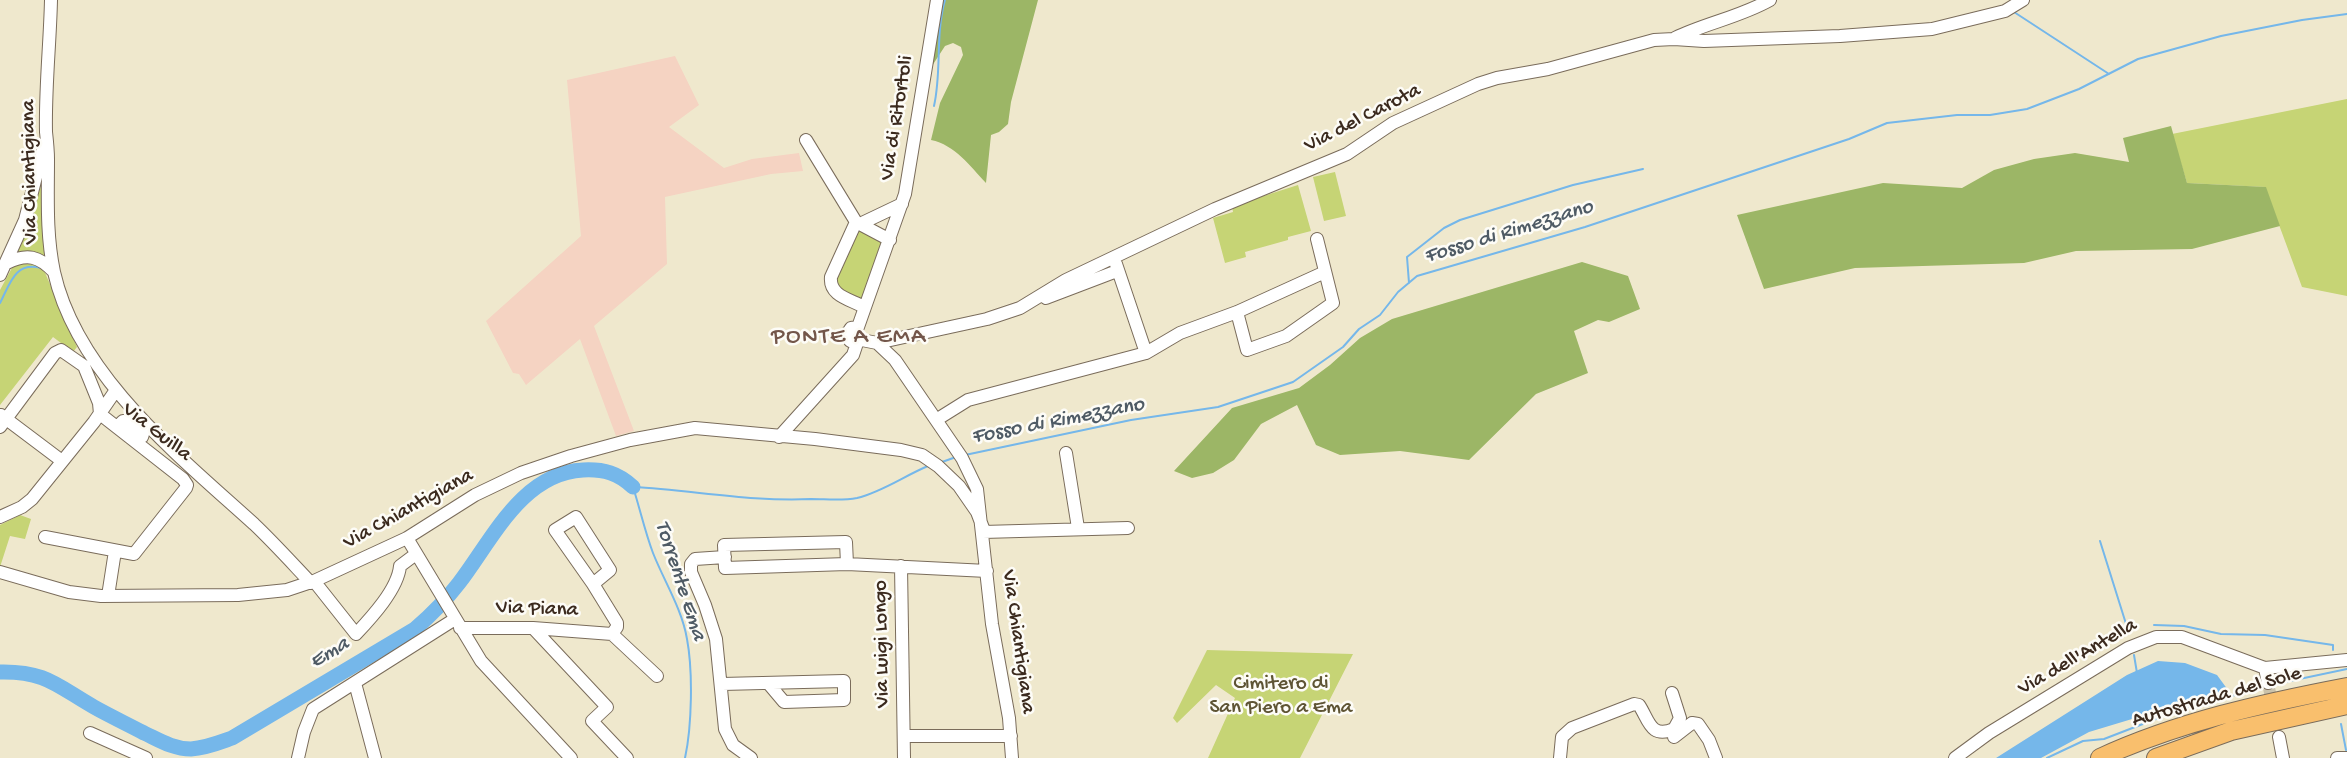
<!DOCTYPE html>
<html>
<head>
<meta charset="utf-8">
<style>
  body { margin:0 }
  canvas { display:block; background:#efe8cd }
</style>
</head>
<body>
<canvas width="2347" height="758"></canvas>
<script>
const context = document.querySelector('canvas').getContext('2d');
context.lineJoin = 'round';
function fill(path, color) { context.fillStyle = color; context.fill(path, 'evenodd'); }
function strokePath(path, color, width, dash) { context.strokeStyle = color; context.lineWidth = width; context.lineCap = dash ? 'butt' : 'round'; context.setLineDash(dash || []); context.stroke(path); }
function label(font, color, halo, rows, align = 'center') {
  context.font = font + ' "Gochi Hand",sans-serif'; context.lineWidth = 5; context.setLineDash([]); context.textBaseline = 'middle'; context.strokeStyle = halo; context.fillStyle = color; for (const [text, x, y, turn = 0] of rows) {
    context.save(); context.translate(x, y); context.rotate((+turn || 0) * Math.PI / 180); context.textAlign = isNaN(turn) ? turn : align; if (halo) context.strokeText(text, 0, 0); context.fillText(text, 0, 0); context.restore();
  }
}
fill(new Path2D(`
  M675 56 699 105 669 127 724 168 752 159 799 153 803 171 771 174 665 197 667 264 594 326 634 431 616 436 580 339 526 385 519 374 513 373 486 321 581 236 567 80Z`), '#f5d3c2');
fill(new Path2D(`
  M2347 99V296L2302 287 2265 187 2187 183 2172 134Z
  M1335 172 1346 216 1324 221 1313 177Z
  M1298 185 1311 231 1288 237V240L1245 252 1246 257 1225 263 1213 218 1233 212 1232 206Z
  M41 186H44L46 255H16L25 236Z
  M857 230 885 242 861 302 836 290V280Z
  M21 263 36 264 43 268 77 347 73 352 53 337 0 405V290L13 266Z
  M20 515 31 519 25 539 10 536 0 567V525Z
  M1207 650 1353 654 1300 758H1208L1235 698 1216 685 1177 723 1173 718Z`), '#c6d475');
fill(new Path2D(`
  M941 0H1038L1011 102 1008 124 999 132 991 135 986 183C970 166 955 145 931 140L940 103 963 55 961 47 953 43 945 46 932 66Z
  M2171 126 2187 183 2266 187 2280 226 2192 249 2076 251 2024 263 1855 268 1764 289 1737 215 1883 183 1962 188 1994 170 2034 159 2075 153 2129 162 2123 138Z
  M1582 262 1628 276 1640 309 1609 322 1598 320 1574 331 1588 373 1536 394 1469 460 1400 451 1340 455 1316 445 1297 405 1261 424 1234 460 1213 473 1192 478 1174 471 1232 408 1299 388 1330 365 1360 338 1392 319Z`), '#9cb666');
fill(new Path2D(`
  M2158 661 2185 663 2217 675 2228 690 2089 732 2041 758H1996L2127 675Z`), '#75b7ea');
strokePath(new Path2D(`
  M2014 12 2109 74
  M934 106C942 71 935 35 945 0
  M1409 283 1407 257 1444 228 1460 220 1573 185 1643 169
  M0 303C10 284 15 261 41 268
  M965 455 1131 420 1218 407 1293 382 1343 347 1359 329 1380 315 1398 292 1417 276 1585 227 1849 139 1887 123 1957 115H1990L2027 109 2079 89 2138 59 2221 36 2302 20 2347 14
  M942 462 956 457
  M2100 541 2127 627
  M2154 625 2184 626 2221 634 2265 635 2333 645V650
  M2134 655 2137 673
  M2271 685 2347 669
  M2341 724 2346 750
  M685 758C692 726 693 671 687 639 682 609 664 581 653 553 645 532 640 509 633 487 692 490 752 502 811 499 826 499 842 501 857 498 882 492 904 476 928 466
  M2047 758 2083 741 2104 739 2179 710 2265 687`), '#75b7ea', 2);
strokePath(new Path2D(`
  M0 672C46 671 57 686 94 707 110 716 127 724 144 733 159 740 173 749 191 749 206 748 218 743 232 738L415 629C431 615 446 600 459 583 492 540 522 473 583 470 604 469 618 473 633 487`), '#75b7ea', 15);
strokePath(new Path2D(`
  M2268 683 2279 737`), '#cbc2aa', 12, [12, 6]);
const minor = new Path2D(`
  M51 0C50 44 45 88 46 132 47 141 48 150 48 159 48 197 46 234 54 272 77 375 179 456 254 524 274 543 292 563 311 583
  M1675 38C1706 23 1740 17 1770 0
  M806 140 856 222
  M860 224 902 204
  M7 263C27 253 39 256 54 272
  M1116 264 1146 353
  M0 275 25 220 43 149
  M1046 298 1117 271
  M864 307C850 299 829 296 831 277L856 222 890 240
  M1237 312 1247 350 1286 336 1333 303 1317 239
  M858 327 905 194 937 0
  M862 340 877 343 895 360 962 458 977 489 992 624 1009 718 1012 758
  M857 343 850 341 847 334 851 328 858 327
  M877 343 987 319 1020 308 1066 280 1215 209 1347 154 1393 123 1478 84 1497 78 1548 69 1654 40 1674 39 1704 41 1840 36 1932 29 2005 11 2023 0
  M1 415 62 461
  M936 420 968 400 1146 353 1180 333 1237 312 1325 272
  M0 427 55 353 61 350 84 366 99 403 100 414
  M117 427 123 421 130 422 143 434 142 437
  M779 437 853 355 857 343
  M1066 453 1078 528
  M0 517 22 507 32 499 94 422 116 390
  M983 532 1128 528
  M45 537 134 554 186 488 187 485 183 479 100 414
  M407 538 481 661 571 758
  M846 542 847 564 725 568 724 545Z
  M725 557 695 559 691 564V572L705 605 716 639 725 729 733 745 751 758
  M847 564 987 571
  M901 566 904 758
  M0 572 69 592 101 596 238 595 287 590 314 581 407 538 475 495 521 473 571 456 630 440 695 428 815 439 901 450 922 455 938 466 959 486 977 512 983 528
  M314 581 356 634C371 618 398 589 400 566L416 554
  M593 584 610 570 576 517 555 530 593 584 617 623V627L612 634
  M108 596 115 551
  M460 628H533L612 634 657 676
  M533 628 607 707 592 721 627 758
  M2265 668 2268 683
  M355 683 375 758
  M722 684 844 681V700L784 702 768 683
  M90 733 146 758
  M904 736H1011
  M1674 737 1692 723 1698 724 1709 740 1716 758
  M2279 737 2283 758
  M298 758 304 732 313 709 455 619
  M1560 758 1562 737 1572 728 1634 704 1639 705C1649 720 1650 739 1674 729L1680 718 1672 693
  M1955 758 1989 733 2128 648 2156 637H2182L2265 668 2347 660
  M2337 758H2347`);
const highway = new Path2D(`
  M2100 758C2178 722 2263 703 2347 687
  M2156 758 2231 731 2347 705`);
strokePath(minor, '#7a6c5b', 14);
strokePath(highway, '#7a6c5b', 20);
strokePath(minor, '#fff', 12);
strokePath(highway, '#f9bf6d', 18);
label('21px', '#3b2a1e', '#fdfcf7', [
  ["Via di Ritortoli",898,118,-81],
  ["Via del Carota",1363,119,-27],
  ["Via Chiantigiana",31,172,-91],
  ["Via Guilla",156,433,38],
  ["Via Chiantigiana",409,510,-29],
  ["Via Piana",537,610,2],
  ["Via Chiantigiana",1017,642,82],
  ["Via Luigi Longo",883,644,-91],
  ["Via dell'Antella",2078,658,-30],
  ["Autostrada del Sole",2217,698,-16]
]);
label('21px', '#5e5434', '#fdfcf7', [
  ["Cimitero di",1281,685],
  ["San Piero a Ema",1281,709]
]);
label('italic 22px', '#4f5b65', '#fdfcf7', [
  ["Fosso di Rimezzano",1509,233,-17],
  ["Fosso di Rimezzano",1058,422,-11],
  ["Torrente Ema",679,581,72],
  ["Ema",330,654,-31]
]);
context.letterSpacing = '1.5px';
label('24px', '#73564a', '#fdfcf7', [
  ["PONTE A EMA",849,338]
]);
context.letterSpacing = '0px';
</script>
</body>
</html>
